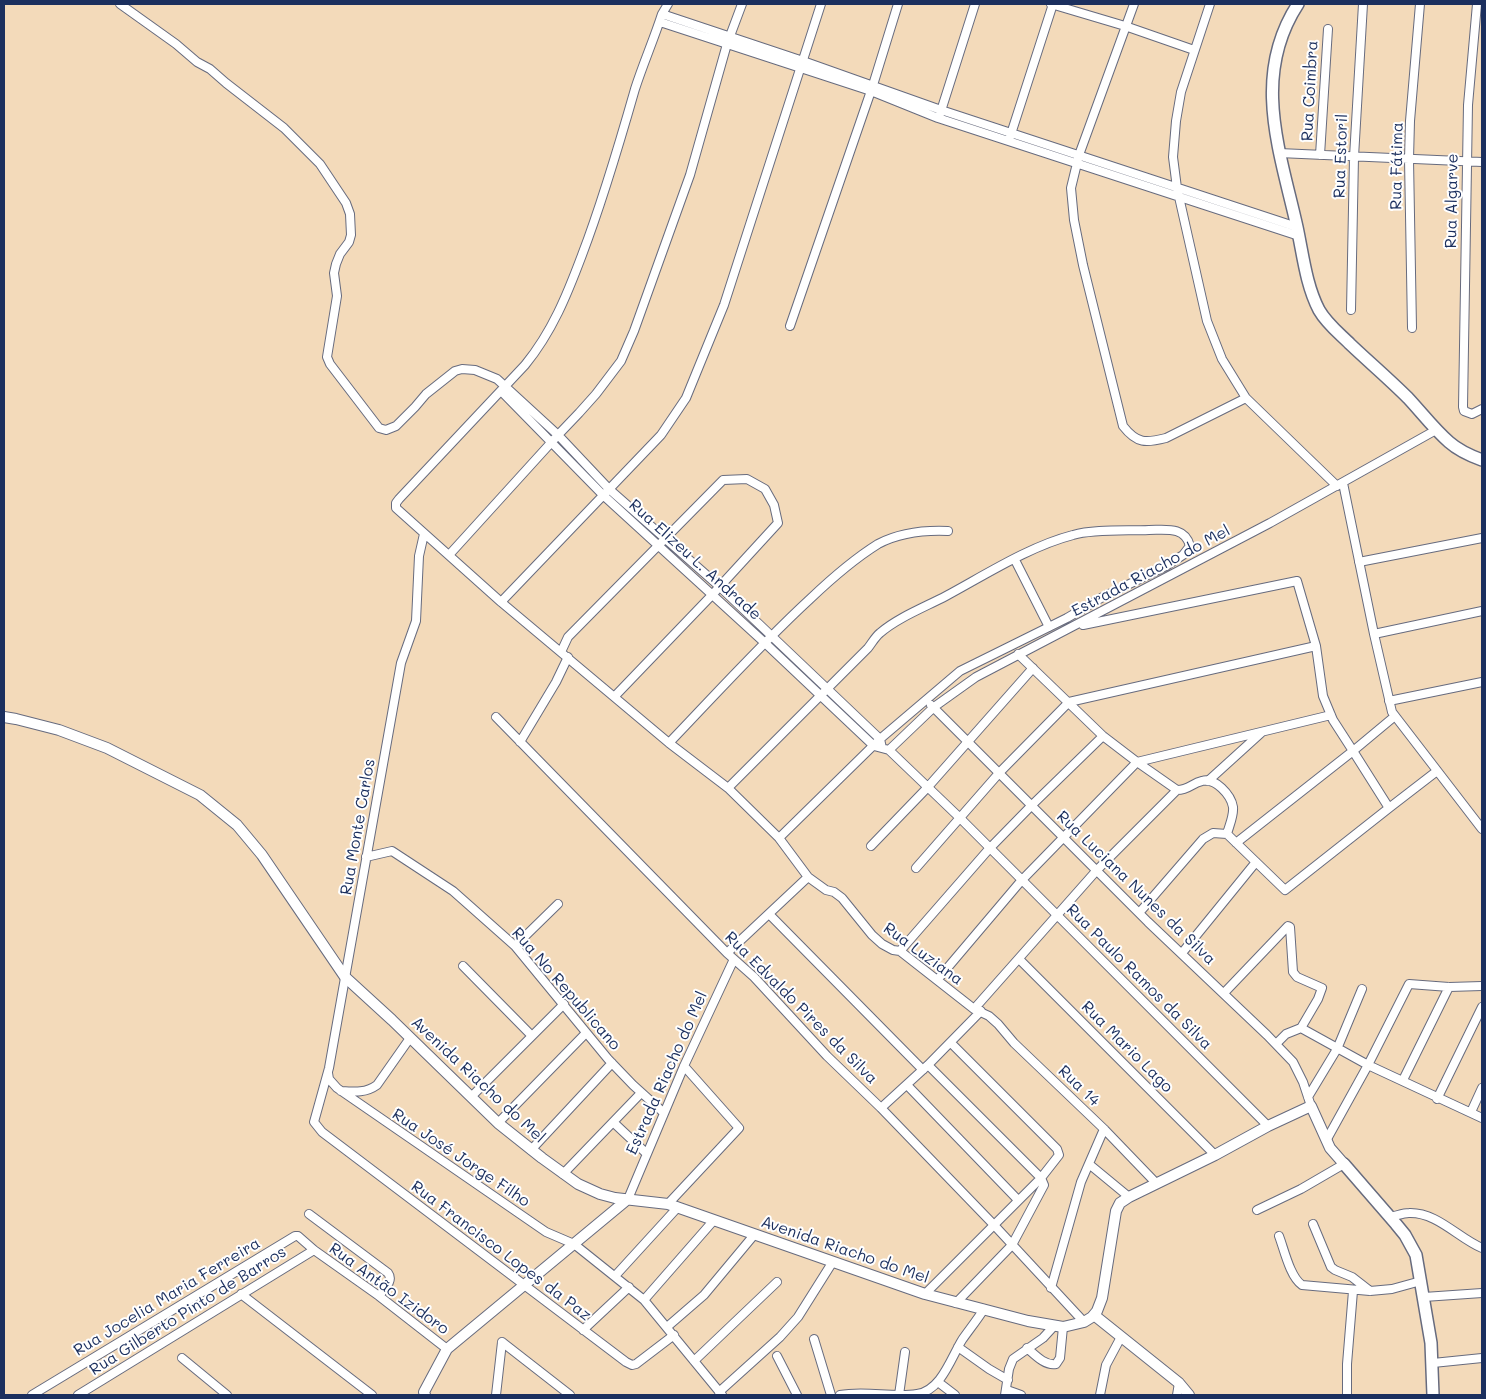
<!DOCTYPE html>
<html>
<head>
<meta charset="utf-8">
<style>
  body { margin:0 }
  #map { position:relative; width:1486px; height:1399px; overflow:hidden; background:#f3daba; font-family:Mali,sans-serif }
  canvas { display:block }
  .frame { position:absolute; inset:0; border:5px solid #1b2f5e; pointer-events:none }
</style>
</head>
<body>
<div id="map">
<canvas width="1486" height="1399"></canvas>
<div class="frame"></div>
</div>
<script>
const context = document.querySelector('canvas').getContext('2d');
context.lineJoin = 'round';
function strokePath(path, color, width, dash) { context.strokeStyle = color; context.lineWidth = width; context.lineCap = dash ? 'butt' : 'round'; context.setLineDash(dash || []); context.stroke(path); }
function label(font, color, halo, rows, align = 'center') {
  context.font = font + ' Mali,sans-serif'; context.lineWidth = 4; context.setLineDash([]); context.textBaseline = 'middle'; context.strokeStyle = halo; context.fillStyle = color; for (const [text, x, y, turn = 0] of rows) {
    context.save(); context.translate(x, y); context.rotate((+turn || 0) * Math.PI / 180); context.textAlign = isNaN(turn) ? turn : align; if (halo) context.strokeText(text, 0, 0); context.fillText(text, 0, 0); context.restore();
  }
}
const minor = new Path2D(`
  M120 4 176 44 197 62 210 69 226 83 284 128 320 164 346 203 350 214 351 235 349 242 340 254 336 264 334 273 337 296 327 357 330 364 379 428 386 430 396 426 415 407 426 394 455 371 462 369 475 370 497 379 558 435 609 489 719 586 880 739 882 748
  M668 4 662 14C654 39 643 64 635 89 619 145 603 200 582 255 567 295 552 332 525 365L399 499 396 503V508L501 602 669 743 728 788 779 838 808 877 826 890 834 892 842 898 872 935 882 944 893 950 900 951 974 1009 989 1016 998 1024 1014 1043 1104 1129 1156 1183
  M1051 4 1125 26 1194 50
  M1134 4 1079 155 1071 188 1074 220 1083 265 1123 426C1137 444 1146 443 1166 438L1246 398
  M1210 4 1181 92 1176 121 1173 157 1177 188 1207 321 1222 359 1246 398 1337 486
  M1477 4 1468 105 1463 407 1464 411 1472 414 1482 409
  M662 14 803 61 941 110 1297 227
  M660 22 871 91 938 118 1299 236
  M940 114 975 4
  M1010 137 1053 4
  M1279 153 1482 162
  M1320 155 1328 29
  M1351 310 1354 157 1363 4
  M790 326 873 85 898 4
  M1412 328 1409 159 1410 121 1420 4
  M501 391 603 495 765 643 874 746 889 750 960 818 1268 1126
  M1343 483 1374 634 1482 611
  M424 534 419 556 416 621 401 663 329 1068 314 1122 322 1132 626 1362 632 1365 636 1364 674 1335
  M449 555 558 435 579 413 596 394 621 361 634 331 690 175 727 44 742 4
  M1015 560 1049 627
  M1359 562 1482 538
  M501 602 661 435 686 398 724 305 821 4
  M1083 625 1297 581 1316 646 1323 696 1333 720 1353 751 1236 843
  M1374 634 1392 712 1482 829
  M561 652 568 637 723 480 747 479 765 489 774 505 778 523 712 595 615 696
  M1018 654 1103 736 1137 762 1177 790C1189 790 1192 783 1202 781 1215 777 1231 795 1233 807 1234 816 1229 826 1227 834L1285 890 1389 808 1353 751 1395 716
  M1389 701 1482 682
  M931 705 1148 922 1267 1035 1293 1062 1303 1082 1311 1106
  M496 717 727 953 754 977 827 1056 881 1108 994 1225 1084 1322
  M520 742 556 682 568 657
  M669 743C716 694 761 644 810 599 831 579 854 559 878 544 899 533 925 530 948 531
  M889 750 934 707 976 677 1270 523 1436 430
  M1208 781 1262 732
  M728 788 868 648C872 643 875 637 880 633 897 618 925 607 946 596 985 575 1030 546 1073 535 1094 529 1126 531 1149 530 1165 530 1185 526 1190 546L1183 555 1166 566 1101 598 1067 618 960 671 880 739 779 838
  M1389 808 1437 771
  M871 846 927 788 1033 668
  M366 857 392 851 453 891 515 946 608 1059 633 1085 664 1113
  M916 868 1000 772 1069 702 1316 646
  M1139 913 1203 839 1213 833 1227 834
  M769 914 923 1070
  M515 946 558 904
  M900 951 989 849 1032 805 1103 736
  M727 953 808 877
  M1182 953 1256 862
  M1019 959 1215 1155
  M463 966 532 1036
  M938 979 1021 881 1137 762 1331 715
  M1224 993 1288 926 1290 927 1293 972 1297 977 1322 988 1318 999 1301 1028
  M974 1009 1097 870 1177 790
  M1301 1028 1368 1065 1482 1118
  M1276 1044 1286 1034 1301 1028
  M928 1065 1041 1178 1044 1185 1012 1245 956 1303
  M328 1073 329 1079 337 1088 546 1232 574 1244 644 1300 722 1395
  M1403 1080 1449 987
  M907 1085 1018 1200
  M341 1091C355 1092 366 1093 377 1085L410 1038
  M471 1097 564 1004
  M1308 1097 1337 1049 1362 989
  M1437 1099 1482 1007
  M881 1108 928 1065 981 1011
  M1471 1112 1482 1088
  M613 1122 646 1153
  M498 1123 586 1033
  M1327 1139 1368 1065 1409 984 1449 987 1482 986
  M531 1150 612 1063
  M1089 1164 1129 1197
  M563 1174 641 1093
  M628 1199 684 1066 734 959
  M668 1204 739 1128 684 1066
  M1257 1210 1301 1189 1344 1164
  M309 1214 388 1273C394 1281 384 1289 379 1296
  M1390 1217C1396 1216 1403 1213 1409 1213 1437 1212 1458 1238 1482 1248
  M1313 1224 1331 1267 1335 1270 1352 1277 1370 1291
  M1279 1236C1284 1249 1290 1277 1302 1285L1370 1291 1392 1289 1421 1281
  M615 1276 678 1207
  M1051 1288 1081 1182 1104 1129
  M241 1294 372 1395
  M925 1294 1041 1178 1059 1155 1057 1149 951 1043
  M1424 1297 1482 1293
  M644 1300 714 1220
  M667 1327 704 1295 754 1235
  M583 1330 629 1287
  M814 1339 831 1395
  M502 1342 570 1395
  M958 1347 989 1369 1008 1380
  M1027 1348C1035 1355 1045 1366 1056 1364L1060 1358 1063 1327
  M777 1356 797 1395
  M182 1358 227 1395
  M694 1361 777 1282
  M1433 1363 1482 1358
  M938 1382 955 1395
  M1007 1390 1021 1395
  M719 1392 780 1337 798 1317 832 1263
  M32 1395 295 1236H298L314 1250 379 1296 447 1349
  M78 1395 314 1250
  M496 1395 502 1342
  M840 1395C866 1390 892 1398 917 1394 941 1391 951 1358 962 1340 969 1330 977 1320 984 1309
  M899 1395 905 1352
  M1005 1395 1009 1369 1013 1359 1043 1338 1054 1326
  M1100 1395 1106 1365 1121 1337
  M1177 1395 1179 1383
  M1347 1395V1364L1353 1291`);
const tertiary = new Path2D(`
  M4 717 16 719 59 730 107 748 200 795 237 825 262 855 345 977 392 1020 498 1123 542 1158 578 1184 600 1194 615 1198 668 1204 925 1294 1028 1321 1063 1327 1084 1322 1092 1317 1097 1311 1102 1298 1116 1211 1120 1203 1129 1197 1215 1155 1268 1126 1311 1106 1330 1148 1344 1164
  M1094 1315 1179 1383 1189 1395
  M425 1395 424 1392 447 1349 628 1199`);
const secondary = new Path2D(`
  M1298 4C1251 76 1280 151 1297 227 1303 255 1306 285 1319 310 1327 324 1339 333 1350 344 1369 362 1389 379 1408 398 1422 413 1434 429 1449 442 1458 450 1471 456 1482 460
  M1344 1164 1396 1224 1405 1235 1416 1255 1431 1343 1433 1395`);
strokePath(minor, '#676b7e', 10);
strokePath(tertiary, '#676b7e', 12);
strokePath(secondary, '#676b7e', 14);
strokePath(minor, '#fff', 8);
strokePath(tertiary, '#fff', 10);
strokePath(secondary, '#fff', 11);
label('16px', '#1b2f5e', '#fff', [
  ["Rua Coimbra",1310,91,-87],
  ["Rua Estoril",1341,156,-88],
  ["Rua Fátima",1397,166,-89],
  ["Rua Algarve",1452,201,-89],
  ["Rua Elizeu L. Andrade",695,560,42],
  ["Estrada Riacho do Mel",1151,571,-28],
  ["Rua Monte Carlos",358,827,-80],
  ["Rua Luciana Nunes da Silva",1136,888,44],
  ["Rua Luziana",923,954,36],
  ["Rua Paulo Ramos da Silva",1139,977,45],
  ["Rua No Republicano",566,989,49],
  ["Rua Edvaldo Pires da Silva",801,1008,45],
  ["Rua Mario Lago",1127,1047,45],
  ["Estrada Riacho do Mel",667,1073,-66],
  ["Avenida Riacho do Mel",478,1080,43],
  ["Rua 14",1079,1086,44],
  ["Rua José Jorge Filho",461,1158,34],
  ["Avenida Riacho do Mel",845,1250,19],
  ["Rua Francisco Lopes da Paz",501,1251,37],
  ["Rua Antão Izidoro",389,1289,36],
  ["Rua Jocelia Maria Ferreira",167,1297,-31],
  ["Rua Gilberto Pinto de Barros",188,1311,-32]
]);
</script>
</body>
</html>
